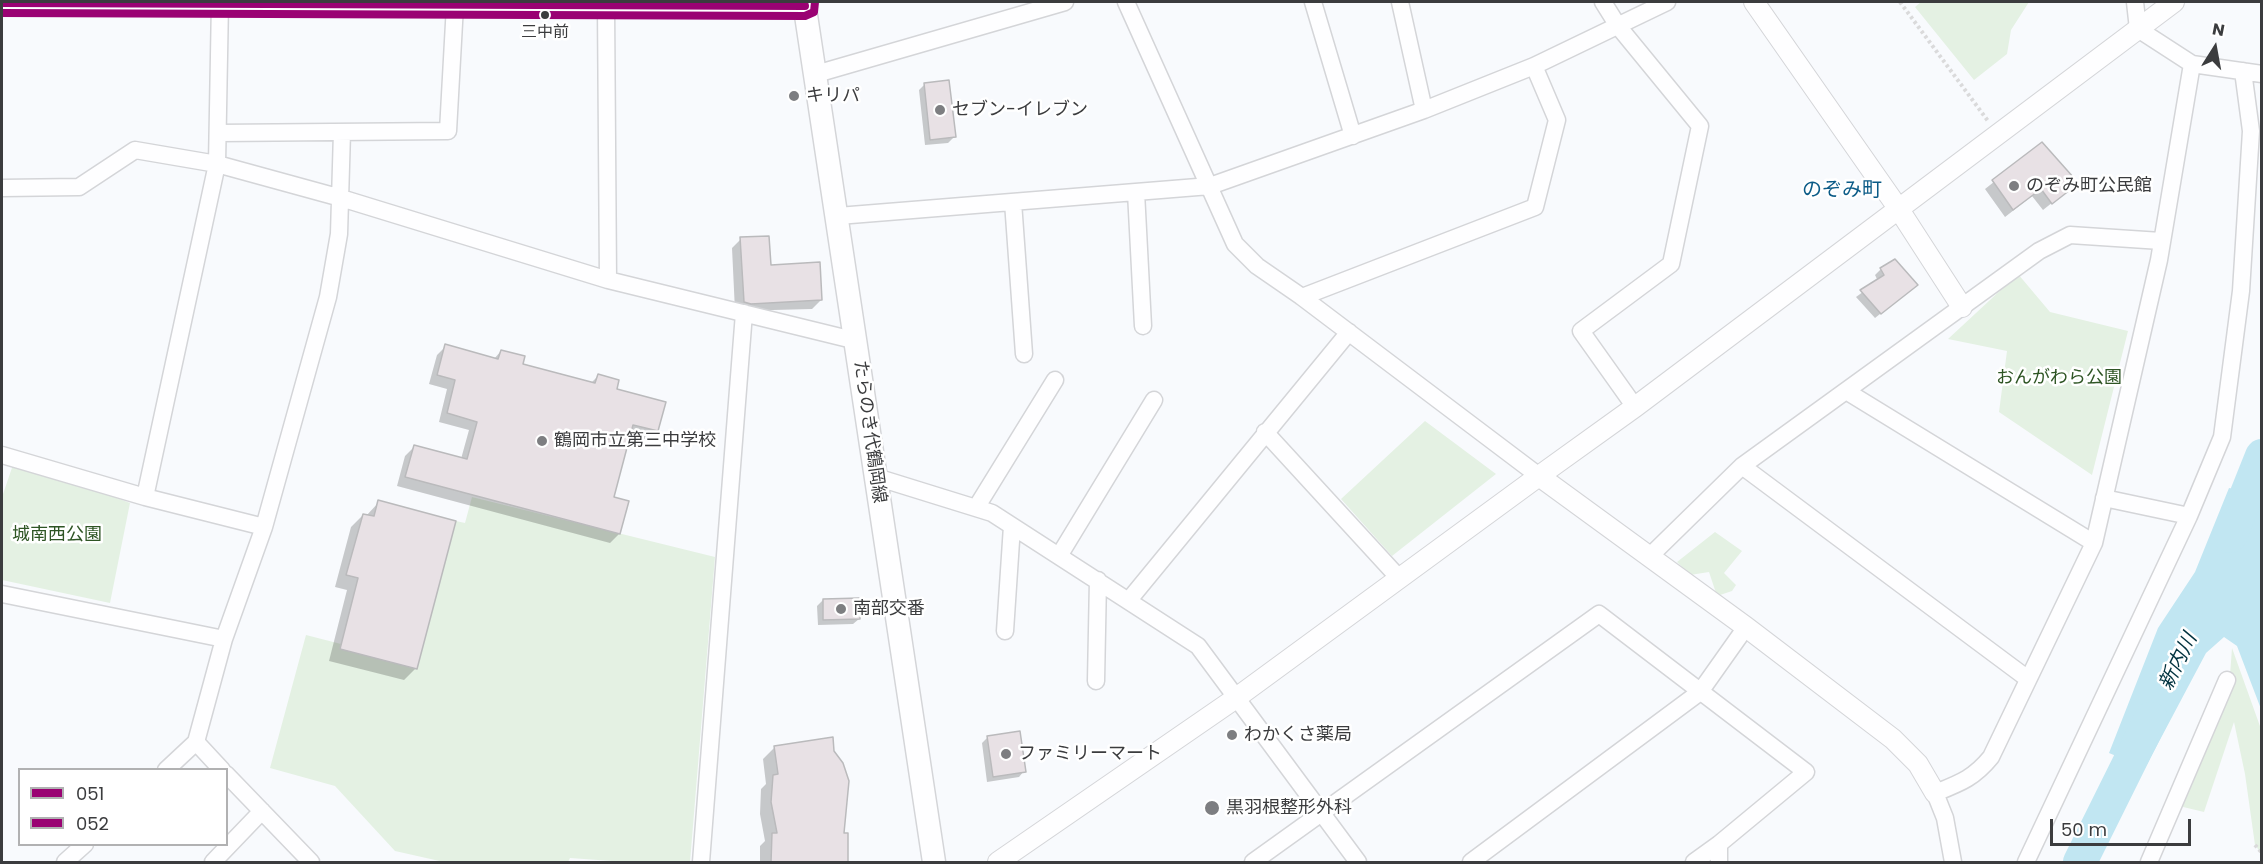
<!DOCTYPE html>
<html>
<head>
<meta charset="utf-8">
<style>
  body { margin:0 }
  #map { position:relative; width:2263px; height:864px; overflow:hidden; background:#f8fafd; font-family:Poppins,sans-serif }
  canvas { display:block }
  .frame { position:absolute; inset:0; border:3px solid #3b3c3e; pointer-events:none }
  .legend { position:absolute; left:18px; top:768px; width:210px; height:78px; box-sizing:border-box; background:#fff; border:2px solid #b1b1b2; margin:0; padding:8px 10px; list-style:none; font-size:18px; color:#3b3c3e }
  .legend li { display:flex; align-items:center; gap:12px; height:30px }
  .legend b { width:30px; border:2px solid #b1b1b2 }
  .north { position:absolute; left:2185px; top:18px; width:60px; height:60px; -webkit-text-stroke:4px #fff; paint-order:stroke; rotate:11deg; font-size:16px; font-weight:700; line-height:24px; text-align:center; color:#3b3c3e }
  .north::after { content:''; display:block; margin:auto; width:21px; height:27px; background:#3b3c3e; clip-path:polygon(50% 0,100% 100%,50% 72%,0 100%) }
  .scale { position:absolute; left:2050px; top:819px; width:141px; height:27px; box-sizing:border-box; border:3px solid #3b3c3e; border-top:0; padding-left:8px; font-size:18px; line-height:21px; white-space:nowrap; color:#3b3c3e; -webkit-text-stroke:4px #fff; paint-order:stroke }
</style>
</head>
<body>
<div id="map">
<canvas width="2263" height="864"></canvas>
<div class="frame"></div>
<ul class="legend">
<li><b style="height:8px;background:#9a0273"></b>051</li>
<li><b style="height:8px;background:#9a0273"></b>052</li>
</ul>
<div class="north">N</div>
<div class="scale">50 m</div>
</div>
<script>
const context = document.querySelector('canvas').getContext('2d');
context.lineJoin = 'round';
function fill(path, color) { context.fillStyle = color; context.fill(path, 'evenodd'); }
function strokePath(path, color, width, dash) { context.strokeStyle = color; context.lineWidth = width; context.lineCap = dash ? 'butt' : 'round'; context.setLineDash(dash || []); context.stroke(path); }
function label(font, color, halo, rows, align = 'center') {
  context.font = font + ' Poppins,"Noto Sans JP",sans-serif'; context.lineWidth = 5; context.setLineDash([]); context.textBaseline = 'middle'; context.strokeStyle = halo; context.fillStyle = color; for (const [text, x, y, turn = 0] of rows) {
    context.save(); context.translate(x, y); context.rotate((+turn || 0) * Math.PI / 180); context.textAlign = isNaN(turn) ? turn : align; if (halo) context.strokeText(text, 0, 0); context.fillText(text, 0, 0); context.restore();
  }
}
fill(new Path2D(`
  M1921 2H2029L2011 30 2007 54 1974 80 1915 7Z
  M2018 274 2050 312 2128 331 2092 475 1999 412 2007 351 1948 339Z
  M1425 421 1496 474 1392 556 1341 499Z
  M15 459 130 503 110 603 2 580V497Z
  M472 497 715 557 690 862H626L570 858 568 862H444L395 851 335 786 270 768 306 635 341 644 340 649 417 669 456 521 465 523Z
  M1715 532 1742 551 1724 573 1736 585 1732 591 1717 596 1709 572 1690 575 1677 562Z
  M2232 648 2261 729V853L2255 845 2245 774 2234 722 2204 812 2179 806 2229 689Z`), '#e4f1e3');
fill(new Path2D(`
  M2229 488 2261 494V709L2237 646 2224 637 2206 653 2145 768 2109 753 2158 628 2195 572Z`), '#c1e6f2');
fill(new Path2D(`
  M925 84 954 137 948 143 925 145 919 90Z
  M2042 144 2068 190 2043 210 2032 196 2005 217 1985 189Z
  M741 239 769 267 821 300 812 309 735 311 732 248Z
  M1881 269 1910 290 1875 318 1856 297 1878 281 1875 275Z
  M446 346 494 359 501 351 521 365 591 383 598 376 657 431 648 440 629 434 612 498 619 534 610 543 397 486 405 456 414 447 461 459 469 430 439 422 447 389 429 384 437 355Z
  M379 502 416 668 404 680 329 661 347 590 335 587 351 527 363 515 366 516Z
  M823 600 859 619 853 624 818 625 817 606Z
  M988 737 1024 771 1019 777 987 782 982 743Z
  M775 747 843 835H847L846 862H760V846L765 841 760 814 761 789 766 784 763 759Z`), '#0003');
strokePath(new Path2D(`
  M2230 536 2262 456
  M2080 862 2151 719`), '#c1e6f2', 34);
const building = new Path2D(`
  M949 80 956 137 930 140 924 83Z
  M2042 142 2074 178 2066 184 2070 190 2052 204 2041 189 2013 210 1992 180Z
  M769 236 771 265 820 262 822 300 751 304 744 302 740 237Z
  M1895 259 1918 285 1881 314 1860 290 1884 275 1880 268Z
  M445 344 498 359 501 350 525 356 523 364 595 383 598 374 619 380 617 389 666 402 658 431 633 425 614 497 629 501 620 534 405 477 414 445 467 459 477 422 447 413 455 380 437 375Z
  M378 500 456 521 417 669 340 649 358 578 346 575 363 514 374 516Z
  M860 598V619L823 620V599Z
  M1020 731 1026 772 993 777 987 736Z
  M833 737 834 751 843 763 849 781 844 833H848V862H771L772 833H777L771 802 773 775 778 774 774 746Z`);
fill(building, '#e8e1e5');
strokePath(building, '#bababc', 1.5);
const minor = new Path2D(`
  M1126 2 1235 244 1257 266 1302 297 1539 476
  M1313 2 1353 136
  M1400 2 1424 110
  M1603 2 1618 26 1700 126 1671 264 1581 331 1635 407
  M2135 2 2138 29 2192 64 2262 74
  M606 6 608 280
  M816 74 1065 2
  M218 133 448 131 455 5
  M2 188 79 187 135 150 217 164 341 198 608 280 857 341
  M1136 192 1143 326
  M1013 202 1024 354
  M838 216 1210 186 1424 110 1534 66 1667 2
  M1302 297 1535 207 1557 120 1534 66
  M1846 391 2094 543
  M1265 432 1399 578
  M2 455 145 497 264 527
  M1742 466 2028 679
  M876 477 992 513 1198 646 1358 862
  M145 497 217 164 220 2
  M2104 498 2189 516
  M976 508 1055 380
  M1059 556 1154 400
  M1650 556 1742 466 2039 251 2070 235 2161 241
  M2 594 224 639
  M1129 600 1349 332
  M1005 631 1012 526
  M1096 681 1098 580
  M196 742 222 770
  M166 770 196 742 224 639 264 527 328 297 339 234 342 132
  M226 774 311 862
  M65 862 85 844
  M213 862 262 811
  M701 862 744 313
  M1253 862 1599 614 1806 772 1719 844 1694 862
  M1471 862 1700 692 1746 627
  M1719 862V844
  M1953 862 1945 818 1935 793C1960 783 1974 778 1991 757L2094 543 2159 260 2192 64
  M2026 862 2189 516 2222 437 2241 291 2251 131 2243 71
  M2149 862 2227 680`);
const tertiary = new Path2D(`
  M1754 2 1898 208 1962 307
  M2 3 805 6
  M1539 476 1746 627 1893 739 1918 764 1935 793
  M998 862 1236 698 1539 476 1635 407 2174 2`);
const secondary = new Path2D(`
  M804 2 934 862`);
strokePath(minor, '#d4d5d8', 19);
strokePath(tertiary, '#d4d5d8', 22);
strokePath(secondary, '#d4d5d8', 25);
strokePath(new Path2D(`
  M1900 2 1988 121
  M2255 845 2262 853`), '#dadadb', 4, [3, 3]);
strokePath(minor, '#fefeff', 16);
strokePath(tertiary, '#fefeff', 20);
strokePath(secondary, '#fefeff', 22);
strokePath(new Path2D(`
  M2 3 805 6 804 2`), '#9a0273', 8);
strokePath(new Path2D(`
  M2 13 805 16 814 12 815 2`), '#9a0273', 8);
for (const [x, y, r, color] of [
  [545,15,5,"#3b3c3e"],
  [794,96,6,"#7d7e81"],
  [940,110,6,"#7d7e81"],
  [2014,186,6,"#7d7e81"],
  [542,441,6,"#7d7e81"],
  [841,609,6,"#7d7e81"],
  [1232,735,6,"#7d7e81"],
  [1006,754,6,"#7d7e81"],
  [1212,808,8,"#7d7e81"]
]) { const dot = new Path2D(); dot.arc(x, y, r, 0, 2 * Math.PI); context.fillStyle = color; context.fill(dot); strokePath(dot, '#fff', 2); }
label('16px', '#3b3c3e', '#fff', [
  ["三中前",545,33]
]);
label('18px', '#3b3c3e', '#fff', [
  ["キリパ",806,96],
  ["セブン-イレブン",952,110],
  ["のぞみ町公民館",2026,186],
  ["鶴岡市立第三中学校",554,441],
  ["南部交番",853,609],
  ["わかくさ薬局",1244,735],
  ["ファミリーマート",1018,754],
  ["黒羽根整形外科",1226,808]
], 'left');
label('18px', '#2e5524', '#fff', [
  ["おんがわら公園",2059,378],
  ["城南西公園",57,535]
]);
label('18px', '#3b3c3e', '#fff', [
  ["たらのき代鶴岡線",869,432,82]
]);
label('20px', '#0b5b87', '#fff', [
  ["のぞみ町",1842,191]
]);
label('italic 20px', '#01323f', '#fff', [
  ["新内川",2179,662,-64]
]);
</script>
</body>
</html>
